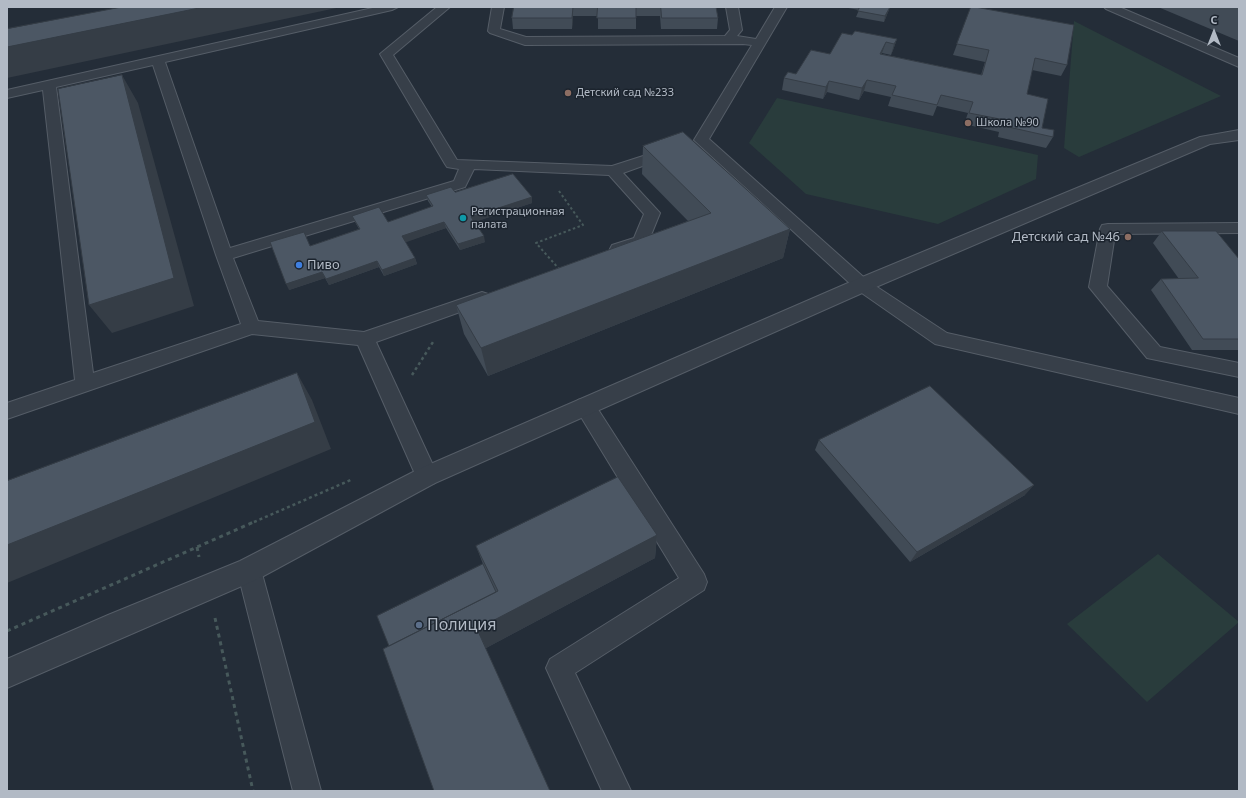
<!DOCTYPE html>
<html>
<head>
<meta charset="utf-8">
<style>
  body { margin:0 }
  #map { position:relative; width:1246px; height:798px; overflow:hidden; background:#242d38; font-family:"Noto Sans",sans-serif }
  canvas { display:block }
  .frame { position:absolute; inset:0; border:8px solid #b2bac5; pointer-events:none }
  .north { position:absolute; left:1194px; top:12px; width:40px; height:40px; -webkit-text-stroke:3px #1c242e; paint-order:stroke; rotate:0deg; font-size:11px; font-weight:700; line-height:16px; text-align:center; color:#b2bac5 }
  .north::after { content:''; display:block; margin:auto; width:14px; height:18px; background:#b2bac5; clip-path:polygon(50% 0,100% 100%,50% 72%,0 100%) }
</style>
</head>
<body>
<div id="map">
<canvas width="1246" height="798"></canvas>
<div class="frame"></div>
<div class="north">С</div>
</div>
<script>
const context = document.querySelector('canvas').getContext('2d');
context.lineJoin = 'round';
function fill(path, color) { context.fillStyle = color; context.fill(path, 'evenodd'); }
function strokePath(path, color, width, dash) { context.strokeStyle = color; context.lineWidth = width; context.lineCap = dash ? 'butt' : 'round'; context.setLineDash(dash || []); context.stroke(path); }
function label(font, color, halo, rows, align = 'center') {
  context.font = font + ' "Noto Sans",sans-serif'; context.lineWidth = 3; context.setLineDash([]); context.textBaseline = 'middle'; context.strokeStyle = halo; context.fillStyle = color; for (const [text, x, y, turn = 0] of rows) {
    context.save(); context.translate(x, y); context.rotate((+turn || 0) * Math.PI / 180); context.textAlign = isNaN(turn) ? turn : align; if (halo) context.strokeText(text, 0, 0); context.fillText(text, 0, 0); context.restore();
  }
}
fill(new Path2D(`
  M1074 21 1221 96 1079 157 1064 148Z
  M777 98 1038 155 1036 179 938 224 806 194 749 143Z
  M1158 554 1239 622 1147 702 1067 624Z`), '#293c3c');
const lane = new Path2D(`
  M377 7H398L392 10 165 62 230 248 454 181 459 169 447 167 445 164 380 54 437 7H450L393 55 457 160 612 166 668 148 673 149 675 152 673 155 623 173 660 213 647 245 618 254 612 253 610 249 612 245 634 238 644 214 609 175 474 169 465 187 233 258 258 321 364 332 476 294 482 292 488 294 491 298 488 302 376 342 438 476 435 483 427 485 419 483 358 345 252 334 7 419V403L75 380 43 90 7 98V90ZM153 65 216 255 241 324 93 373 56 87Z
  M492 7H504L500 29 526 37 725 36 730 30 726 7H738L742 30 737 36 756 39 775 7H787L709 139 868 281 947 333 1239 398V414L935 344 856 289 694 140 752 45 743 44 525 45 490 33 488 31Z
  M1104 7H1119L1239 58V67L1106 9Z
  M1239 223V233L1115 234 1107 286 1160 347 1239 363V377L1147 358 1089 287 1100 229 1102 225 1108 224Z
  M585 398 592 400 704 574 707 582 704 590 575 673 631 791H602L546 668 550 659 679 578 578 412 575 406 578 400Z
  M249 559 257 562 261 570 321 791H293L237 570 241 562Z`);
const street = new Path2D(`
  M1239 130V140L1210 144 869 290 435 483 258 579 7 688V659L108 615 240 561 419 469 855 280 1200 137Z`);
strokePath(lane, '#555d67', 2);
strokePath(street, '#555d67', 2);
strokePath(new Path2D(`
  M559 191 583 225 536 243 560 270`), '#47595b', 2, [2.5, 2.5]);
strokePath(new Path2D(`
  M412 375 433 342
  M254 522 353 479`), '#47595b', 2.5, [3, 3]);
strokePath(new Path2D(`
  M197 547 199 557
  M215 618 253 791
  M7 631 256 521`), '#47595b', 3, [4, 4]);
fill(lane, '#373f49');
fill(street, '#373f49');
fill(new Path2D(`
  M514 7H716L718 18 717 29H661L660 16H636V29H598V16H573L572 29H513L512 18Z
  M843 7H890L884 22 856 17 859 10Z
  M971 7 1067 65 1061 76 1032 70 1027 94 1042 128 1053 137 1046 148 998 137 999 132 964 124 968 113 937 106 933 116 888 106 891 97 864 91 859 100 827 92 823 99 782 90 784 78 796 74 830 54 852 35 897 39 893 50 891 55 882 53V54L981 75 985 62 953 55Z
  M1158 7H1239V41Z
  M643 146 790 229 783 258 488 376 464 334 456 305 688 221 642 174Z
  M455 192 532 197V203L474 222 485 242 460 250 446 228 405 242 415 258 417 264 384 276 379 267 329 285 325 278 289 290 310 246 359 229 355 222 352 216 388 222 432 207 428 201 426 195Z
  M1162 231 1239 259V350H1192L1151 290 1161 279H1179L1153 243Z
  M819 440 1025 495 910 562 815 450Z
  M657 535 655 558 486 648 389 646 483 564 476 546Z`), '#414b56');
fill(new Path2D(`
  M204 7H341L7 78V47Z
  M573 7V16L572 29V18Z
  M890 7 889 10 884 22 885 16Z
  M897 39 893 50 891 55 894 44Z
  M886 42 882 53 877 65 880 54Z
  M122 75 138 103 194 306 112 333 89 305Z
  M867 80 864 91 859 100 862 88Z
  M829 81 827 92 823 99 826 87Z
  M532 197V203L472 223 471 217Z
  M444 222 446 228 404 243 402 236Z
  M790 229 783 258 488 376 481 348Z
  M484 236 485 242 460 250 458 244Z
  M415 258 417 264 384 276 382 270Z
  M377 261 379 267 329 285 326 279Z
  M322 272 325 278 289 290 286 284Z
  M297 373 312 400 331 449 7 583V545Z
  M1034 485 1025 495 910 562 917 552Z
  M657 535 655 558 486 648 477 629Z`), '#353d46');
const building = new Path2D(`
  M122 7H204L7 47V29Z
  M514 7H573L572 18H512Z
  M598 7H636V18H597Z
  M661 7H716L718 18H662Z
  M860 7H890L885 16 858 11Z
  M971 7H975L1074 25 1067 65 1035 58 1027 94 1048 99 1042 128 1054 130 1053 137 1004 126 1005 120 969 113 973 102 941 95 937 105 892 95 896 86 867 80 862 88 829 81 826 87 784 78 788 72 796 74 811 50 830 54 842 33 852 35 855 31 897 39 894 44 886 42 880 54 982 75 989 50 957 44Z
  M122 75 174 278 89 305 58 89Z
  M683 132 790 229 481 348 456 305 711 213 643 146Z
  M513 174 532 197 471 217 484 236 458 244 444 222 402 236 415 258 382 270 377 261 326 279 322 272 286 284 270 242 304 232 310 246 360 229 352 216 379 207 388 222 433 206 426 195 451 187 455 192Z
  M1162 231H1216L1239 259V339H1203L1161 279 1198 278Z
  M297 373 315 422 7 545V481Z
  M930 386 1034 485 917 552 819 440Z
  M618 477 657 535 477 629 550 791H434L383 649 498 591 476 546Z
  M483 564 496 592 389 646 377 616Z`);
fill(building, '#4c5764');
strokePath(building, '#353d46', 1);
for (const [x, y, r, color] of [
  [568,93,4,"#8d6e63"],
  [968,123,4,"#8d6e63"],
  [463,218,4,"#0f9aa8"],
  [1128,237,4,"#8d6e63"],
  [299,265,4,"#3f7fe0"],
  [419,625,4,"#5c6f8a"]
]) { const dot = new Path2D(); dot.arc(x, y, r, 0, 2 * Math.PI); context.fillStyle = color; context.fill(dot); strokePath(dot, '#1c242e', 1.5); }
label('11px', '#b2bac5', '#1c242e', [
  ["Детский сад №233",576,93],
  ["Школа №90",976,123],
  ["Регистрационная",471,212],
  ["палата",471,225]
], 'left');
label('13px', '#b2bac5', '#1c242e', [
  ["Детский сад №46",1120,237],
  ["Пиво",307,265,"left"]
], 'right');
label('16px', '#b2bac5', '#1c242e', [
  ["Полиция",427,625]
], 'left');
</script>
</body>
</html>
